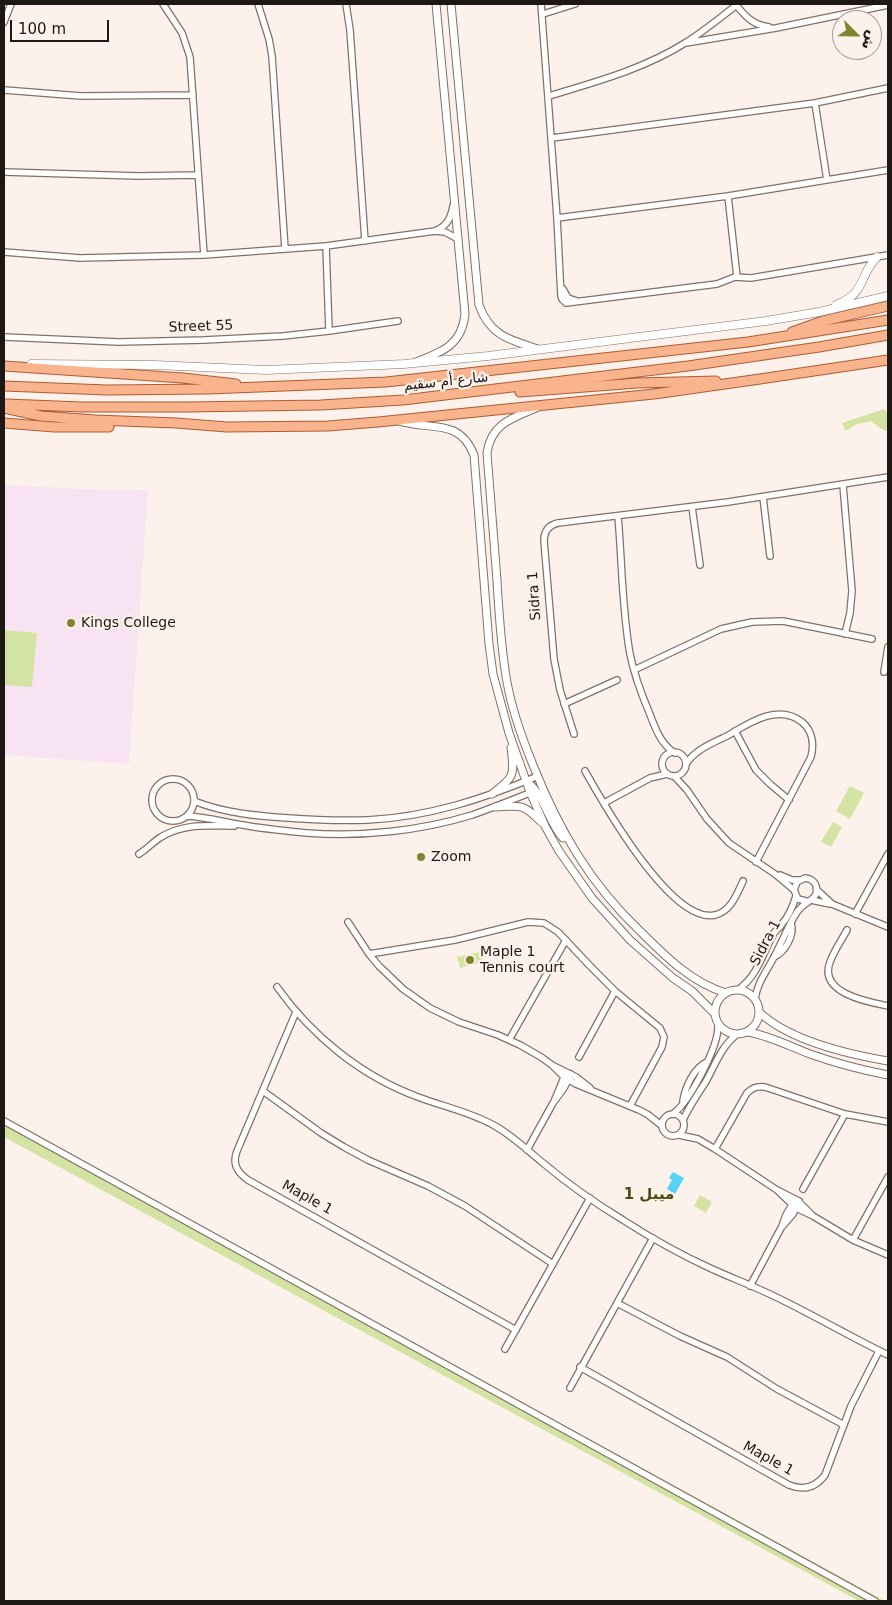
<!DOCTYPE html>
<html>
<head>
<meta charset="utf-8">
<style>
  body { margin:0 }
  #map { position:relative; width:892px; height:1605px; overflow:hidden; background:#fdf2eb; font-family:"DejaVu Sans","Noto Naskh Arabic",sans-serif }
  canvas { display:block }
  .frame { position:absolute; inset:0; border:5px solid #1e1814; pointer-events:none }
  .north { position:absolute; left:832px; top:10px; width:50px; height:50px; box-sizing:border-box; background:#fdf2eb; border:1px solid #a49b95; border-radius:50%; rotate:113deg; font-size:14px; font-weight:700; line-height:20px; text-align:center; color:#1e1814 }
  .north::after { content:''; display:block; margin:auto; width:18px; height:22px; background:#81842e; clip-path:polygon(50% 0,100% 100%,50% 72%,0 100%) }
  .scale { position:absolute; left:10px; top:20px; width:99px; height:22px; box-sizing:border-box; border:2px solid #1e1814; border-top:0; padding-left:6px; font-size:15px; line-height:18px; white-space:nowrap; color:#1e1814; -webkit-text-stroke:4px #fdf2eb; paint-order:stroke }
</style>
</head>
<body>
<div id="map">
<canvas width="892" height="1605"></canvas>
<div class="frame"></div>
<div class="north">ش</div>
<div class="scale">100 m</div>
</div>
<script>
const context = document.querySelector('canvas').getContext('2d');
context.lineJoin = 'round';
function fill(path, color) { context.fillStyle = color; context.fill(path, 'evenodd'); }
function strokePath(path, color, width, dash) { context.strokeStyle = color; context.lineWidth = width; context.lineCap = dash ? 'butt' : 'round'; context.setLineDash(dash || []); context.stroke(path); }
function label(font, color, halo, rows, align = 'center') {
  context.font = font + ' "DejaVu Sans","Noto Naskh Arabic",sans-serif'; context.lineWidth = 4.5; context.setLineDash([]); context.textBaseline = 'middle'; context.strokeStyle = halo; context.fillStyle = color; for (const [text, x, y, turn = 0] of rows) {
    context.save(); context.translate(x, y); context.rotate((+turn || 0) * Math.PI / 180); context.textAlign = isNaN(turn) ? turn : align; if (halo) context.strokeText(text, 0, 0); context.fillText(text, 0, 0); context.restore();
  }
}
fill(new Path2D(`
  M4 485 83 489 148 490 129 764 4 755Z`), '#f8e3f3');
fill(new Path2D(`
  M884 409 888 414V431L881 429 871 421 857 424 845 431 842 423Z
  M4 630 37 633 32 687 4 685Z
  M850 786 864 793 850 819 836 811Z
  M833 822 842 827 831 847 821 842Z
  M480 952 483 962 460 968 457 957Z
  M4 1119 885 1601H859L4 1137Z
  M700 1195 712 1202 706 1213 694 1206Z`), '#d3e3a3');
fill(new Path2D(`
  M673 1172 684 1178 675 1194 667 1189 672 1180 669 1178Z`), '#55d3f2');
const minor = new Path2D(`
  M163 4 182 33 190 57 204 255
  M258 4 269 39 272 56 285 249
  M346 4 350 30 365 241
  M541 4 557 218 561 296 562 299 566 303 717 284 735 277 751 278 888 255
  M736 5C746 17 753 25 769 27
  M543 14 575 4
  M4 22 11 4
  M686 43 776 28 888 5
  M4 90 81 96 193 95
  M549 96C595 82 644 69 685 43 703 32 721 17 738 4
  M815 103 827 180
  M552 138 815 103 888 88
  M4 172 139 176 198 175
  M728 196 737 277
  M557 218 728 196 888 170
  M437 230C448 225 451 217 453 206
  M326 246 329 331
  M4 252 80 258 204 255 326 246 435 231 445 232 458 239
  M563 289 568 298 577 301
  M4 337 119 342 204 340 283 336 329 331 398 321
  M843 485 852 591 850 613 845 634
  M763 497 770 556
  M692 507 700 565
  M618 516C622 561 622 610 630 654 634 674 641 693 649 712 655 727 660 744 675 753
  M634 670 721 629 752 622 783 621 872 639
  M884 672 888 647
  M564 704 617 680
  M735 731 756 770 770 784 789 800
  M574 734 560 690 554 659 544 541C544 531 549 525 558 523L728 502 888 477
  M662 764a12 12 0 1 1 24 0a12 12 0 1 1-24 0Z
  M686 764C695 750 712 743 727 736 749 723 778 703 802 722 813 731 814 745 811 757L756 862
  M585 771C603 803 672 925 715 915 731 911 737 894 743 881
  M674 776 687 790 707 819 729 843 775 874 794 890
  M152 800a21 21 0 1 1 42 0a21 21 0 1 1-42 0Z
  M194 801C224 813 257 816 288 818 315 820 341 821 368 820 428 817 483 799 538 776
  M604 803 650 778 667 774
  M187 816C206 817 224 822 243 825 264 829 286 831 307 833 361 837 420 831 472 815 492 808 512 800 532 792
  M139 854C147 849 153 842 161 837 185 823 207 826 234 826
  M780 875 792 880H800
  M817 890 832 904 888 927
  M811 900 830 904
  M855 914 888 854
  M348 922 369 954 379 966 403 989 430 1008 459 1022 498 1035 520 1045 541 1057 552 1065 564 1077 576 1084 639 1110 647 1114 661 1125
  M847 930C841 941 834 951 830 962 818 993 868 1002 888 1006
  M369 954 455 940 528 922 544 923 558 932 592 968 615 991 660 1028 664 1037 662 1047 630 1106
  M774 957C785 952 795 935 791 923
  M277 987C312 1036 361 1076 418 1097 444 1107 471 1112 495 1126 513 1136 527 1150 543 1163 568 1184 595 1203 623 1220 651 1238 681 1255 712 1269 734 1279 756 1287 778 1298 815 1316 851 1337 888 1355
  M738 990C759 974 762 954 774 933 777 929 780 928 782 924 789 916 793 906 796 896
  M755 999C757 983 767 971 774 957 782 942 788 926 797 912 804 902 812 902 816 894 818 885 814 879 805 878L797 882 794 890 798 899 806 901
  M296 1012 237 1151C232 1164 237 1172 248 1180L516 1330
  M509 1040 566 940
  M579 1057 615 991
  M554 1066 576 1077 590 1088
  M263 1091 321 1133 344 1147 368 1160 428 1186 465 1206 553 1264
  M555 1099 565 1075
  M683 1101C685 1087 694 1068 707 1062
  M662 1125a11 11 0 1 1 22 0a11 11 0 1 1-22 0Z
  M673 1114C690 1101 719 1046 718 1025
  M683 1120C689 1107 697 1095 705 1083 715 1066 720 1048 736 1035
  M4 1121 875 1601
  M679 1135 698 1139 715 1149 777 1190 796 1208 813 1216 853 1240 888 1255
  M715 1149 747 1093C753 1087 759 1085 768 1088L845 1114 888 1122
  M527 1150 553 1103 564 1088 571 1074
  M803 1189 845 1114
  M777 1190 797 1200 812 1215
  M782 1226 786 1215 793 1203
  M853 1240 888 1177
  M750 1286 781 1228 793 1214 799 1201
  M617 1303 680 1336 727 1357 777 1389 844 1425
  M505 1349 590 1198
  M580 1367 789 1485C804 1491 816 1487 825 1475L851 1406 879 1351
  M570 1388 653 1238`);
const tertiary = new Path2D(`
  M451 4 479 305C490 336 510 340 538 349
  M416 362C442 352 462 345 465 314L436 4
  M536 408C512 418 491 424 487 453 490 495 494 538 497 581 499 615 501 649 507 682 512 711 522 738 533 765 559 830 590 884 641 932 665 956 692 983 726 993
  M399 421C430 431 459 417 474 455L489 644 493 674 509 733 530 792 545 826 559 851 592 898 630 940 673 978 692 991 715 1014
  M528 782C545 797 548 821 563 838
  M492 794C514 777 515 776 511 748
  M495 807C521 806 523 803 541 822
  M715 1012a22 22 0 1 1 44 0a22 22 0 1 1-44 0Z
  M759 1012C790 1041 847 1054 888 1061
  M748 1032C770 1036 789 1046 810 1054 835 1063 862 1070 888 1075`);
const secondary = new Path2D(`
  M836 305C867 293 858 276 877 257
  M31 364 155 365 266 370 404 364 488 356 766 321 819 312 888 296`);
const primary = new Path2D(`
  M792 332 823 321 888 306
  M4 366 183 378 236 384
  M4 386 107 390 208 389 386 382 748 342 888 320
  M520 392 637 383 716 381
  M6 404 82 407H188L321 405 403 400 688 366 819 347 888 335
  M4 408 41 416 95 420 176 423 227 427 328 426 378 422 654 394 760 379 888 360
  M4 423 54 427H109`);
strokePath(minor, '#817166', 8);
strokePath(tertiary, '#817166', 9);
strokePath(secondary, '#817166', 9);
strokePath(primary, '#aa5d33', 11);
strokePath(minor, '#fff', 5.5);
strokePath(tertiary, '#fff', 7);
strokePath(secondary, '#fff', 8);
strokePath(primary, '#f9b48e', 9);
for (const [x, y, r, color] of [
  [71,623,5,"#81842e"],
  [421,857,5,"#81842e"],
  [470,960,5,"#81842e"]
]) { const dot = new Path2D(); dot.arc(x, y, r, 0, 2 * Math.PI); context.fillStyle = color; context.fill(dot); strokePath(dot, '#fdf2eb', 2); }
label('14px', '#1e1814', '#fdf2eb', [
  ["Street 55",201,327,-2],
  ["شارع أم سقيم",446,382,-6],
  ["Sidra 1",535,596,-94],
  ["Sidra 1",766,943,-62],
  ["Maple 1",307,1198,29],
  ["Maple 1",768,1459,29]
]);
label('14px', '#1e1814', '#fdf2eb', [
  ["Kings College",81,623],
  ["Zoom",431,857],
  ["Maple 1",480,952],
  ["Tennis court",480,968]
], 'left');
label('bold 15px', '#4b4d0f', '#fdf2eb', [
  ["ميبل 1",649,1195]
]);
</script>
</body>
</html>
